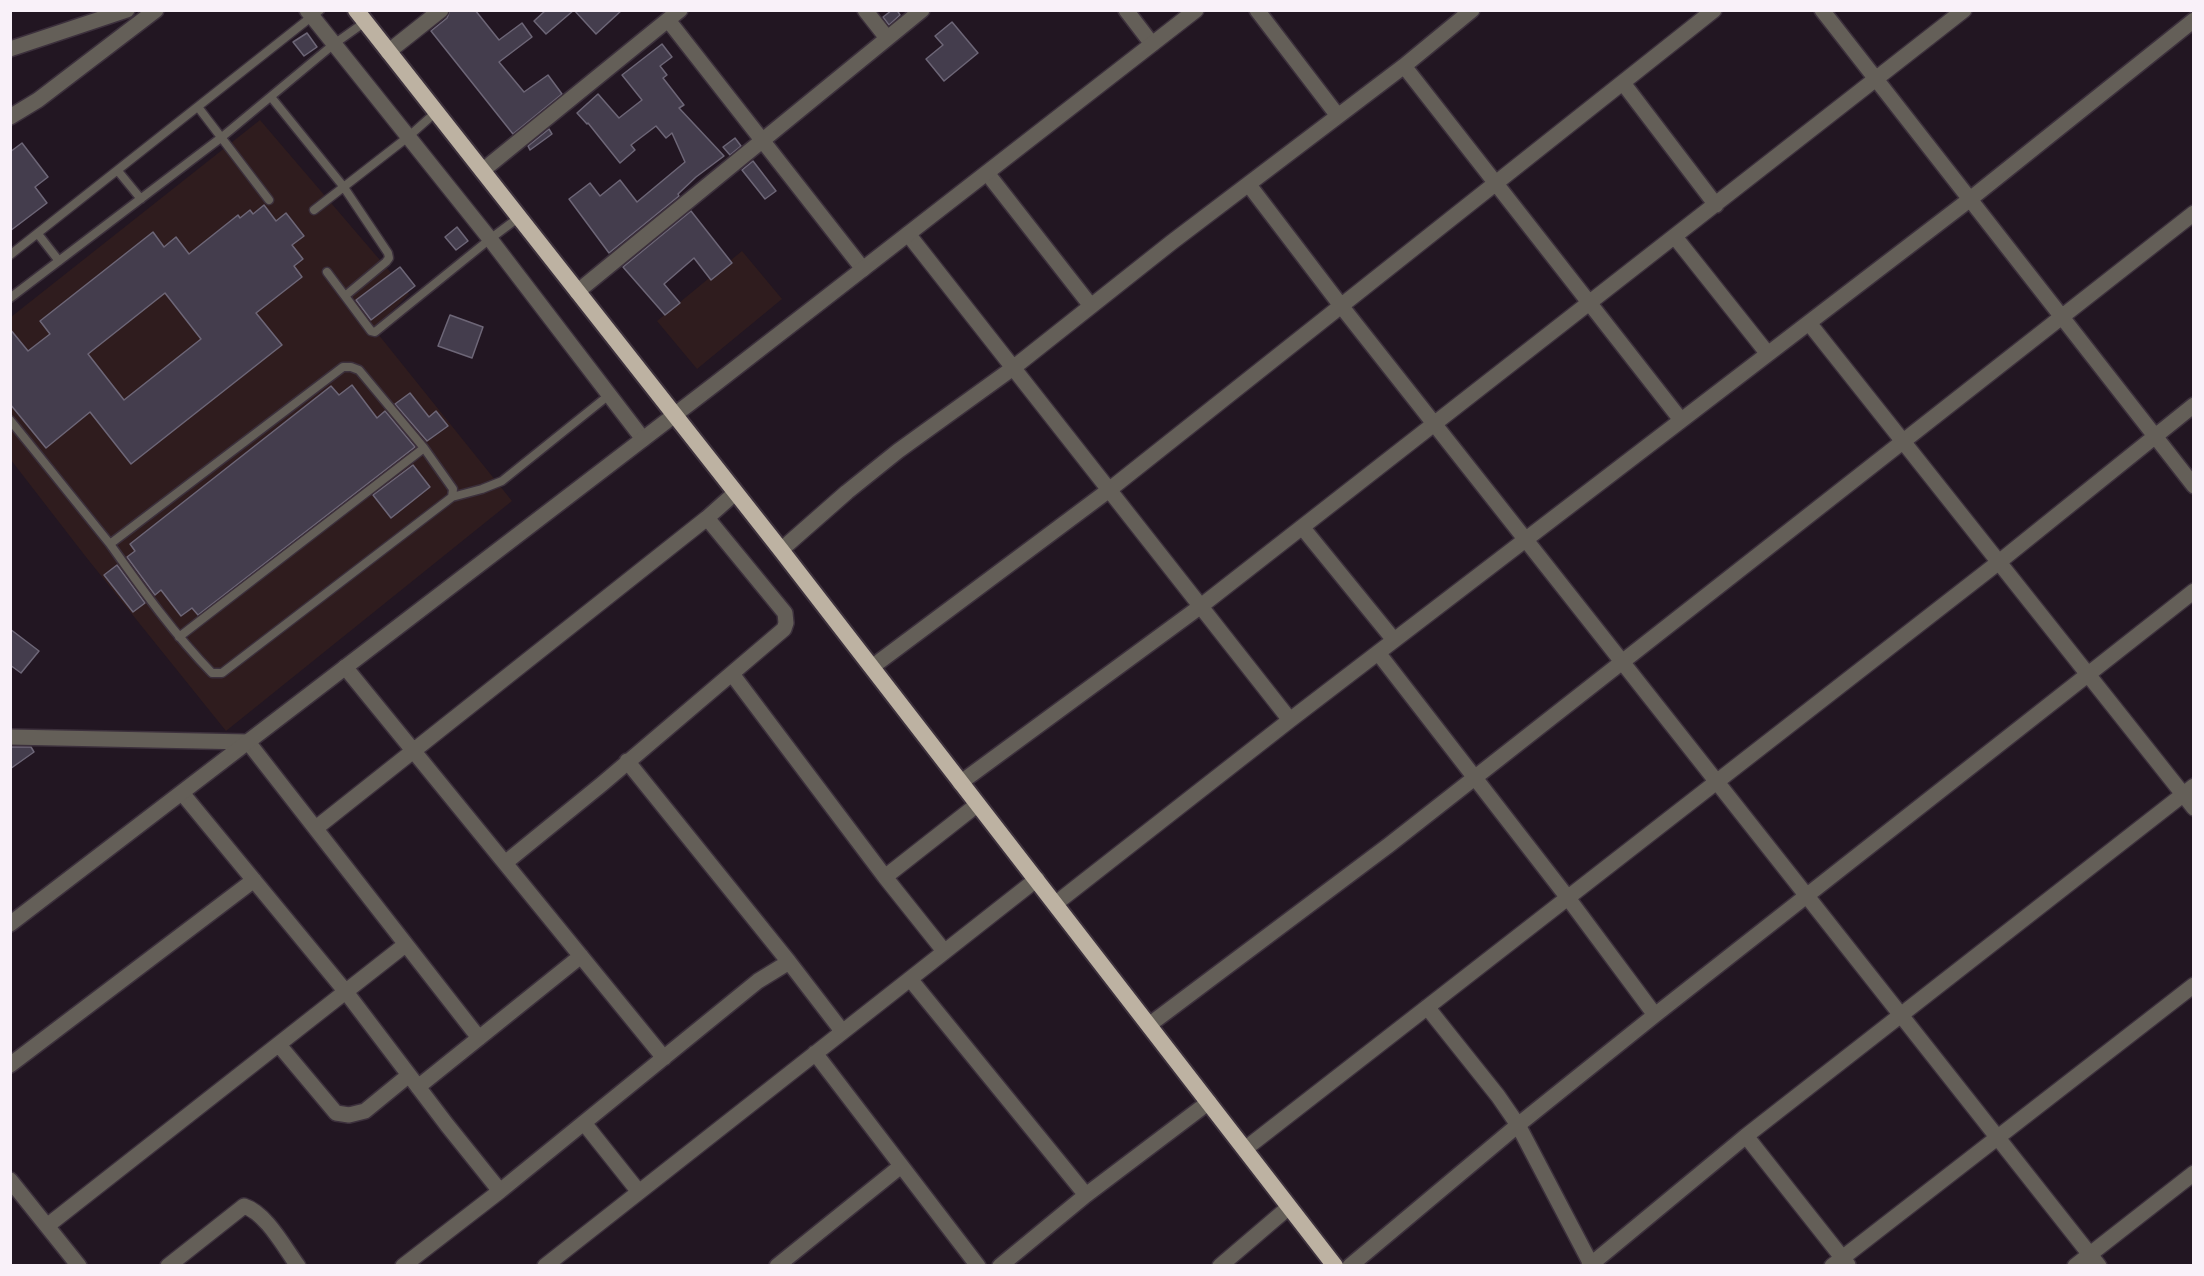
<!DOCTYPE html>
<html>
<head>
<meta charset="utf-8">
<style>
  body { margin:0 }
  #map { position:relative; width:2204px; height:1276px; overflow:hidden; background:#221622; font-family:"PT Sans Narrow",sans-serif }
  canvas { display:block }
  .frame { position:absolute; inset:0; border:12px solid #f9f1f9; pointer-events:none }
</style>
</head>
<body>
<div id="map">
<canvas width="2204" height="1276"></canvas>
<div class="frame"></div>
</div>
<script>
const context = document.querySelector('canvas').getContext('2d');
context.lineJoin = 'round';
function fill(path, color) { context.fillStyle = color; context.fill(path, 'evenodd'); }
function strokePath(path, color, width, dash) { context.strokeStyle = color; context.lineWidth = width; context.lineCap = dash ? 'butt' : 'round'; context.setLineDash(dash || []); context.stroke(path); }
fill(new Path2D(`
  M260 120 409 294 374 329 512 501 226 731 86 557 11 460V317Z
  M742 251 782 299 697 369 657 321Z`), '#2f1c1e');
const building = new Path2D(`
  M450 10H475L499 40 522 23 532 37 499 62 524 92 548 75 562 94 513 134 431 31 447 18Z
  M546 10H574L546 34 534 21Z
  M574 10H622L596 34Z
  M892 10H897L900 15 889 25 883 17Z
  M952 22 978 53 944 81 926 59 943 45 935 36Z
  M307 33 317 47 304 56 293 42Z
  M662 44 672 57 660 66 667 75 663 78 684 105 679 108 724 156 696 177 678 194 679 196 609 253 569 199 590 183 600 196 620 180 637 202 685 162 672 133 666 138 656 126 631 145 635 150 620 163 588 123 587 124 577 113 598 94 619 118 642 100 622 75Z
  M549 129 552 134 530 150 528 146Z
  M735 138 741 146 730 155 723 147Z
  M22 143 48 177 35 187 47 203 10 231V152Z
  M753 161 776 191 765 199 742 170Z
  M264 205 276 221 286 213 304 236 292 245 303 259 294 266 302 277 256 313 282 345 131 464 90 412 46 448 10 404V329L28 351 50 334 40 321 153 232 164 247 176 237 189 254 238 215 240 218 250 210 253 214ZM165 293 201 339 124 400 88 354Z
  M691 211 732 263 711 280 694 258 664 284 680 303 665 315 623 267Z
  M457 227 468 241 456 250 445 237Z
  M400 267 415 286 371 320 356 300Z
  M450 315 483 327 472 358 438 346Z
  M352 385 377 418 385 411 415 447 198 615 192 608 181 616 161 590 155 595 127 557 135 551 130 544 331 386 339 395Z
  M410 393 429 417 436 411 448 426 427 441 395 404Z
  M413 465 430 487 391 518 373 495Z
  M117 565 145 603 133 612 104 575Z
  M10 629 39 651 21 673 10 665Z
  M10 747H31L34 752 10 769Z`);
fill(building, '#443d4d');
strokePath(building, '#6d6677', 1.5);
const service = new Path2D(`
  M271 97 343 186 388 253 389 258 386 262 345 296
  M198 107 269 200
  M118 171 141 199
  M314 210 408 137 435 113
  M38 234 59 261
  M10 255 320 10
  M327 272 371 331 375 332 490 239 518 218
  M10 298 222 137 334 44 365 22
  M10 420 110 544 343 367H351L359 370 424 448 453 489 452 497 222 673H212C173 633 142 589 110 544
  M452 497 482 489 502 481 609 395
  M179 637 424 448`);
const minor = new Path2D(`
  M307 10 490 239 643 439
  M865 10 887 38
  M1126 10 1152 44
  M1257 10 1338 116
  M1822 10 2194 486
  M668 20 863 269
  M10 49 127 10
  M388 52 441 10
  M1404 66 1681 420
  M1623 83 1716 205
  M10 117 38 100 156 10
  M482 171 680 10
  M987 173 1091 306
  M1249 185 1342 307 2099 1266
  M908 234 1290 720
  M1675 237 1768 354
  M577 292 922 10
  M1809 323 2194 808
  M1302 527 1394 640
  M781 550 847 492 898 451 1013 368 1172 242 1404 66 1472 10
  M1379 654 1568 898 1655 1015
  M345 667 664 1058
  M872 667 1109 490 1714 10
  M732 674 885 877 944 951
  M10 737 248 742 479 1038
  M627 761 789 962
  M960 783 1201 606 1964 10
  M182 793 346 992 447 1125 500 1191
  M316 828 707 518 735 493
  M505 863 602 784 784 629 786 623 785 613 707 518
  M885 877 978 804
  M1055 904 1290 720 1969 200 2194 20
  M910 979 1086 1195
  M1427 1007 1498 1096 1518 1125 1592 1266
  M1149 1025 1389 845 2194 213
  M279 1045 336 1113 349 1115 365 1111 409 1075
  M815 1053 978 1266
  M10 1065 254 880
  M418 1087 581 956
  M584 1123 639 1192
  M1746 1136 1848 1265
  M1245 1149 1999 562 2194 405
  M10 1180 79 1266
  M47 1226 405 945
  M168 1266 244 1206C266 1213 284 1247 298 1266
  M403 1266 500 1191 758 981 789 962 842 1031
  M545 1266 1037 879
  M777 1266 901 1166
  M1000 1266 1086 1195 1209 1102
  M1220 1266 1289 1207
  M1350 1266 1518 1125 1655 1015 2194 591
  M1589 1266 1746 1136 2194 786
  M1832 1266 2194 985
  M2075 1266 2194 1173`);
const tertiary = new Path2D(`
  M10 924 715 384 1196 10`);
const trunk = new Path2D(`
  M356 10 781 550 1335 1266`);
strokePath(service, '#3c303c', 11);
strokePath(minor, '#3c303c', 18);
strokePath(tertiary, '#3c303c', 18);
strokePath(trunk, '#3c303c', 20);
strokePath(service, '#645f58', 8);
strokePath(minor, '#645f58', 15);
strokePath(tertiary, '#645f58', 15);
strokePath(trunk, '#bdb2a2', 16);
</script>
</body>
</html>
